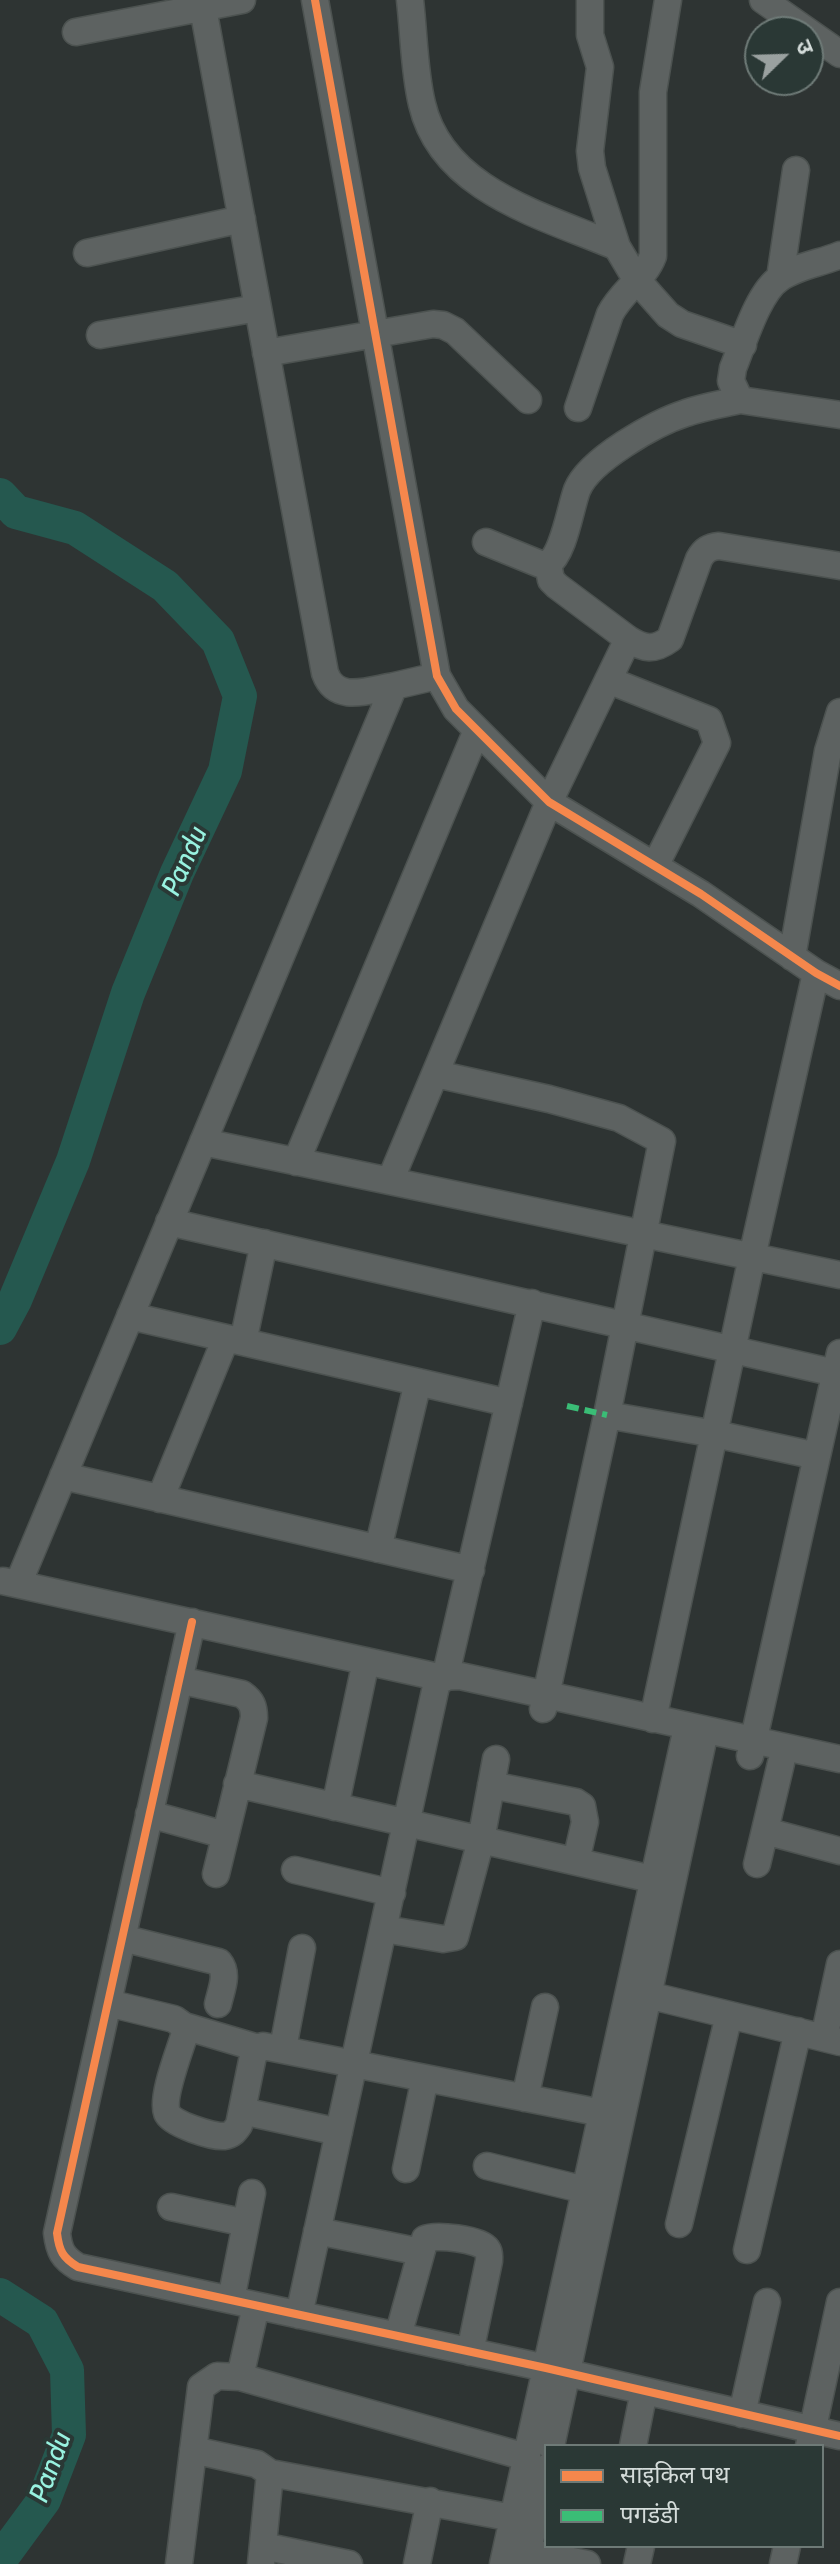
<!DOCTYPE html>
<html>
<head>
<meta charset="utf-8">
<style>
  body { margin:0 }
  #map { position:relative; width:840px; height:2564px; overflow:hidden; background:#2e3433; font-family:Cabin,"Noto Sans Devanagari",sans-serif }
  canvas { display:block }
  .legend { position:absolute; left:544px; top:2444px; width:280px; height:104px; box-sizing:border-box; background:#2a3835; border:2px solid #6e7a77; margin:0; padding:10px 14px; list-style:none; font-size:24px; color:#d4dcda }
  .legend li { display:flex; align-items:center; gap:16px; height:40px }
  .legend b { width:40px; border:2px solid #6e7a77 }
  .north { position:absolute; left:744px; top:16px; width:80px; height:80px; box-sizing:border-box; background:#2a3835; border:2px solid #6e7a77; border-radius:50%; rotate:67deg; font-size:22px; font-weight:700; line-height:32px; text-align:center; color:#d4dcda }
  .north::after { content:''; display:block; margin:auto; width:28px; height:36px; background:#9aa1a0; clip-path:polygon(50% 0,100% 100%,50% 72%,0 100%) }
</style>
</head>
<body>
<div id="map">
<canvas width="840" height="2564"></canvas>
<ul class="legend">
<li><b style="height:10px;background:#f5874c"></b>साइकिल पथ</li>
<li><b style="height:10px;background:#3abd76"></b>पगडंडी</li>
</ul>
<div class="north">उ</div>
</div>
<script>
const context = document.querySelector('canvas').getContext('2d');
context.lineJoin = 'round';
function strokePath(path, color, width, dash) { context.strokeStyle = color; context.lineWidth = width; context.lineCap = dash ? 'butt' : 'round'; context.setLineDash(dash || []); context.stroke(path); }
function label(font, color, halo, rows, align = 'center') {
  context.font = font + ' Cabin,sans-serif'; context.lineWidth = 8; context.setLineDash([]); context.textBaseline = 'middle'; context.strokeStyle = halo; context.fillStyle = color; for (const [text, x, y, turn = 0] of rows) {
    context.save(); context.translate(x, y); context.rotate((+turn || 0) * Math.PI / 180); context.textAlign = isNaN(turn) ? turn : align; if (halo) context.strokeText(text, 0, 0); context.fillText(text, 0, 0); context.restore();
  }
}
strokePath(new Path2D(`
  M0 495 16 512 75 528 165 586 218 641 240 696 225 771 177 873 128 993 73 1161 15 1300 0 1328
  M0 2295 42 2322 67 2370 69 2435 44 2500 0 2560`), '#25584f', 34);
const minor = new Path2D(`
  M315 0 437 676 456 709 549 802 701 894 816 973 840 986
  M410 0C414 34 414 71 422 104 442 191 545 216 617 247
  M590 0V35L600 67 590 151 592 168 617 247 636 279 668 315 682 324 743 345
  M763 0 840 54
  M203 8 325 673C336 704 369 690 394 686
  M76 32 242 0
  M87 253 242 219
  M840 255C821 263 797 266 780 278 758 292 743 344 733 368L731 381 740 400 840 415
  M780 278 796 170
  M100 335 258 308
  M266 353 433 324 443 325 455 331 528 400
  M578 408 610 314C621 292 645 278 653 256V92L668 0
  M486 542 540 564H548C564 553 570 509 577 490 589 460 655 423 686 413 703 407 722 404 740 400
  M548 564 551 580 557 586 628 639C644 649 654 651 670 639L699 559C704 550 709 547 719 546L840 566
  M608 680 709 720 717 743 655 866
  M792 957 828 751 840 712
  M436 1074 549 1099 619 1118 662 1141 607 1415 543 1709
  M203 1142 840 1275
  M296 1162 477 730
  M390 1181 549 802 628 639
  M169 1222 840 1374
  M130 1316 509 1403
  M243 1342 264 1243
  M607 1415 715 1434 817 1456
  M63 1476 471 1570
  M160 1499 226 1338
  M378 1549 418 1382
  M3 1581 438 1677 460 1676 840 1759
  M18 1584 394 686 437 676
  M192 1622 57 2233C59 2251 63 2258 78 2267L546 2368 840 2436
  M445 1678 532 1303
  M179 1680 242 1694C252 1701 254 1707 254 1718L216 1874
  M653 1719 752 1257 816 973
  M750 1756 840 1353
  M237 1784 669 1883
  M491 1785 576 1802 582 1806 585 1822 576 1861
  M335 1807 366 1661
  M149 1814 225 1835
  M765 1831 840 1851
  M757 1864 781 1763
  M295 1870 392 1893
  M384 1929 443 1939 455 1937 481 1840 496 1759
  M122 1938 219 1962C229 1974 221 1990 218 2004
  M648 1995 840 2042
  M108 2003 174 2019 184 2026 185 2033C180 2050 161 2097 167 2113 171 2124 213 2137 224 2136 232 2135 235 2131 239 2125L253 2056 258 2048 263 2046 602 2113
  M184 2026 258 2048
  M824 2038 840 1964
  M283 2048 302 1948
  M525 2098 545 2007
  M242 2111 339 2132
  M487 2166 585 2190
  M406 2169 425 2078
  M171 2207 246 2223
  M679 2224 729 2015
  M317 2231 421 2252
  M747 2250 798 2031
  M231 2300 252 2193
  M299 2315 438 1677
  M398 2336 425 2239C435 2234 480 2239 487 2249 490 2253 489 2256 489 2261L470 2352
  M240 2377 526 2457
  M742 2414 767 2302
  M551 2446 702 1745
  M633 2446 644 2391
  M809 2446 840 2302
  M193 2450 257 2464 270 2473 261 2564
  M270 2473 513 2518
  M263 2546 349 2564
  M528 2552 587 2564
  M179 2564 201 2387 217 2376 240 2377 256 2306
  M417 2564 430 2501
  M503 2564 684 1741
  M525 2564 546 2468
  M637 2564 641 2546
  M783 2564 787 2546`);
strokePath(minor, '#4c5250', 29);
strokePath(minor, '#5d6261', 26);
strokePath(new Path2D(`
  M567 1406 607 1415`), '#3abd76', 6, [12, 6]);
strokePath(new Path2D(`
  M315 0 437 676 456 709 549 802 701 894 816 973 840 986
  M192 1622 57 2233C59 2251 63 2258 78 2267L546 2368 840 2436`), '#f5874c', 8);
label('italic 28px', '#98f2e0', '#2a3835', [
  ["Pandu",185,861,-66],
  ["Pandu",51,2467,-70]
]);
</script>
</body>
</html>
